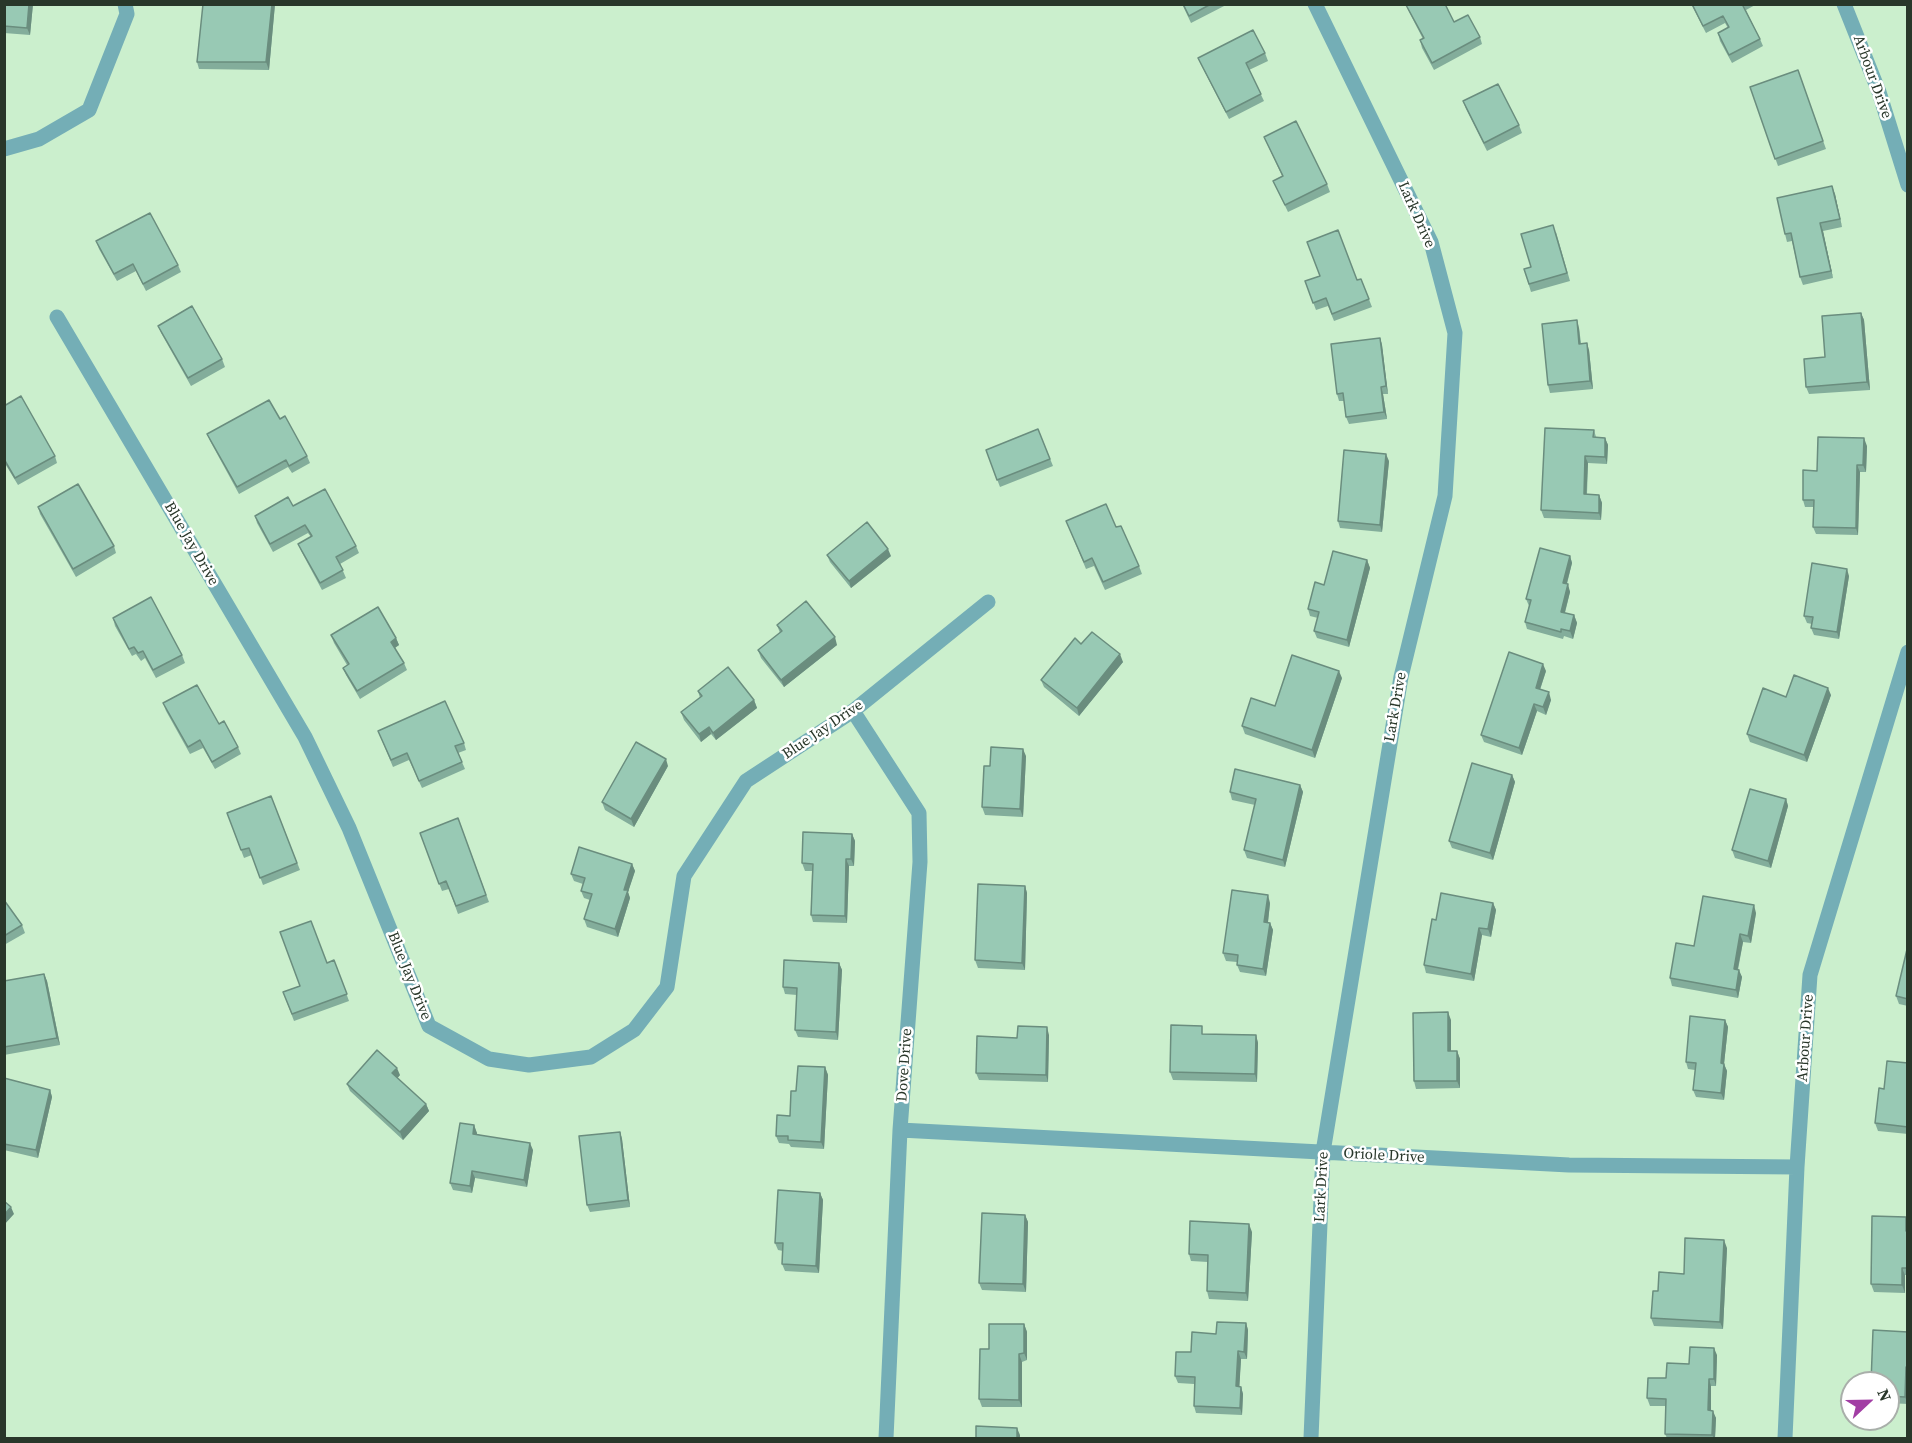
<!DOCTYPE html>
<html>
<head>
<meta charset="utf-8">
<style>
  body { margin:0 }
  #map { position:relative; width:1912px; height:1443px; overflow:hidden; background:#cbefcd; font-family:"Source Serif 4",serif }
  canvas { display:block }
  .frame { position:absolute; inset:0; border:6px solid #29372a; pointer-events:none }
  .north { position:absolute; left:1840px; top:1371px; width:60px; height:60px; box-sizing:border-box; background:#fff; border:2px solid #a9afaa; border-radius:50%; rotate:68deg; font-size:16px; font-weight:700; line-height:24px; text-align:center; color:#29372a }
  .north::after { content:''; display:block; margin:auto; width:21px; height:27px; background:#a23ea4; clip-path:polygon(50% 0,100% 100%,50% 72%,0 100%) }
</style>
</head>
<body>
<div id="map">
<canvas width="1912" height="1443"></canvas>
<div class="frame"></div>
<div class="north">N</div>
</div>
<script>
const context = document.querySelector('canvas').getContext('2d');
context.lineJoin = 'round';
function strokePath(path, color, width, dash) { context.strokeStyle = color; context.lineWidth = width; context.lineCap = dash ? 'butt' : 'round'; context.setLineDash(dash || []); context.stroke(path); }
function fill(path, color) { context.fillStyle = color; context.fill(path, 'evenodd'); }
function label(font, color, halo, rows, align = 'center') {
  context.font = font + ' "Source Serif 4",serif'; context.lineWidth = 5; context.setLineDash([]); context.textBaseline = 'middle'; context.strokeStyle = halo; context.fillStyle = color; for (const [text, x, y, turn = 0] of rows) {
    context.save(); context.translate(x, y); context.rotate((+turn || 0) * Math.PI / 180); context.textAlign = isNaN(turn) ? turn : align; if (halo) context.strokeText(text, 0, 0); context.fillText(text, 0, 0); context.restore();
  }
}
strokePath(new Path2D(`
  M1844 4 1879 92 1908 185
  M4 149 39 139 89 110 127 14 125 4
  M57 317 305 737 349 828 429 1026 489 1059 529 1065 591 1057 634 1030 667 987 684 876 746 781 853 711 988 602
  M853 711 919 813 920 862 900 1130 886 1438
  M900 1130 1569 1165 1797 1167
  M1311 1438 1323 1152 1401 677 1445 496 1455 333 1431 242 1315 4
  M1785 1438 1797 1167 1810 975 1908 652`), '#74aeb6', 15);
fill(new Path2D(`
  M4 4H33L30 35 4 33Z
  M275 4 269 70 199 69 197 62Z
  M1182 4H1228L1191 23Z
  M1691 4H1757L1746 10 1760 39 1763 46 1732 63 1720 41 1718 33 1728 28 1725 23 1706 33Z
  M1406 5 1454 22 1480 37 1482 44 1434 70 1422 48 1420 40 1423 39 1409 12Z
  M1265 53 1268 61 1249 70 1264 101 1229 119 1201 65 1198 58Z
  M1798 70 1826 149 1778 166 1750 87Z
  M1463 101 1519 125 1522 133 1487 151 1466 109Z
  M1264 137 1327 184 1330 192 1288 212 1273 181 1282 176Z
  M1835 194 1842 227 1823 231 1833 278 1803 285 1800 277 1792 241 1787 242 1785 234Z
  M1556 232 1570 281 1531 292 1524 269 1531 267Z
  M96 241 178 265 181 272 146 291 136 271 117 281 99 249Z
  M1361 279 1372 307 1334 321 1328 306 1316 310 1305 281 1357 280Z
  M1861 313 1864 320 1870 390 1809 394 1806 387 1825 357Z
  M158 326 222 359 225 367 191 386 161 333Z
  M1579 328 1581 343 1589 350 1593 389 1550 393 1548 385Z
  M1380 338 1382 345 1388 394H1383L1387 419 1349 424 1346 417 1344 401H1339L1337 394Z
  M4 406 55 456 57 463 18 485 4 462Z
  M1038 429 1053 466 1000 487 986 450Z
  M1594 430 1596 437 1605 438 1608 445 1607 464 1588 463 1587 494 1599 495 1602 503 1601 520 1544 518 1541 510Z
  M207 434 307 456 310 463 292 473 288 467 239 494 210 441Z
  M1867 446 1866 472H1860L1858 535 1816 534 1813 527 1814 507H1805L1803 500 1817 471Z
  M1389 461 1382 532 1340 528 1338 521Z
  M293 506 356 546 359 553 340 564 346 578 322 590 301 551 298 544 311 537 308 533 273 552 257 523 255 516Z
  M38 507 114 546 116 553 76 577 40 514Z
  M1066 521 1116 527 1139 566 1142 574 1105 590 1094 566 1086 569Z
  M827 555 891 556 851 588 830 562Z
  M1570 556 1572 563 1567 584 1570 592 1565 613 1574 615 1577 623 1573 639 1564 636 1563 639 1527 629 1525 622 1529 606 1526 599Z
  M1367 560 1370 568 1349 647 1317 638 1314 631 1318 618 1310 616 1308 609 1324 585Z
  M1849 576 1839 639 1814 635 1811 628 1812 624 1807 623 1804 616Z
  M113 618 182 655 185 663 156 678 145 658 141 661 136 654 132 656 115 626Z
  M777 625 837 645 784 687 761 658 758 650 780 633Z
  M331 635 396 638 399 645 395 648 404 663 407 670 360 699 346 675 343 668 347 665 334 643Z
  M1081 644 1123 662 1079 716 1044 687 1041 680Z
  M1546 671 1540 690 1551 700 1546 715 1537 711 1522 755 1484 742 1481 735Z
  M1342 678 1315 758 1245 734 1242 726 1275 706Z
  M698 691 754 700 757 708 716 740 711 734 701 742 684 720 681 712 700 698Z
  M1831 695 1807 762 1750 742 1747 734 1786 697Z
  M163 703 219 724 238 747 241 754 215 769 203 748 190 754 166 711Z
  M378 731 464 743 466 750 458 753 465 769 422 788 409 760 393 767Z
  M1026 756 1023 817 985 815 982 807 990 766Z
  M668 766 634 827 605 810 602 802Z
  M1512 775 1515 782 1493 860 1452 848 1449 841Z
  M1300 785 1303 792 1285 867 1247 858 1244 850 1255 805 1232 800 1230 792Z
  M271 796 300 870 263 885 252 855 244 858 227 813Z
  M1786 799 1788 806 1771 868 1735 858 1732 850Z
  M458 818 489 902 458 914 449 889 442 891 420 833Z
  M852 834 855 841 854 866H849L847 923 813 922 811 915 812 871H805L802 863Z
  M632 864 635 871 628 892 630 898 618 937 587 927 584 919 590 900 584 898 581 891 583 884 574 881 571 874Z
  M1025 886 1027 893 1025 970 978 968 975 960Z
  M4 900 22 925 25 933 4 945Z
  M1270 903 1268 923H1270L1273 930 1266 976 1240 972 1237 965V962L1226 961 1223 953Z
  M1493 903 1496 910 1491 937 1482 935 1474 981 1426 973 1424 965 1436 920Z
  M1756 913 1751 943 1743 942 1738 970 1742 977 1738 998 1672 986 1670 978 1694 946Z
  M1908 945V1006L1899 1004 1896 996Z
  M334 960 349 1001 294 1021 283 992 300 986 327 963Z
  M839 963 842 970 838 1040 798 1037 795 1030 797 995 785 994 783 987Z
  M44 974 47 981 60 1045 4 1055V981Z
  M1451 1020V1051H1457L1460 1059V1088L1416 1089 1414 1081Z
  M1725 1020 1728 1027 1724 1064 1727 1071 1724 1100 1696 1097 1693 1090 1695 1070 1688 1069 1686 1062Z
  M1205 1034 1256 1035 1258 1043 1257 1082 1173 1080 1170 1072Z
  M1049 1035 1048 1082 979 1080 976 1073 1017 1038Z
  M1908 1063V1134L1878 1131 1875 1123 1884 1089Z
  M825 1067 828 1075 824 1149 791 1147 789 1144 779 1143 776 1136 790 1116 796 1091Z
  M400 1075 397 1078 426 1104 429 1111 403 1140 350 1091 347 1084Z
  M4 1078 50 1090 52 1097 38 1158 4 1150Z
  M474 1125 477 1134 533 1150 527 1187 475 1178 472 1193 453 1190 450 1183Z
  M620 1132 622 1139 630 1207 590 1212 587 1205Z
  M820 1193 823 1200 819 1273 785 1271 782 1264 783 1251 778 1250 775 1243Z
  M1025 1215 1028 1222 1026 1292 982 1290 979 1283Z
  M1906 1217 1908 1221V1275H1905V1293L1874 1292 1871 1284Z
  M1252 1232 1248 1301 1209 1299 1207 1291 1208 1262 1191 1261 1189 1254Z
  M1727 1248 1723 1329 1654 1326 1651 1318 1658 1291 1684 1274Z
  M1246 1323 1248 1330 1247 1359H1241L1239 1387H1241L1243 1394 1242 1415 1196 1413 1194 1406V1384L1178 1383 1175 1376 1191 1352 1216 1334Z
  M1024 1324 1027 1332V1360L1022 1362V1407H982L979 1399 989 1349Z
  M1908 1332V1404L1888 1403V1383Z
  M1717 1355 1716 1386H1711V1411L1716 1418 1715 1438H1667L1665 1434V1406H1650L1647 1398 1666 1378 1689 1364Z`), '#83ad9b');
fill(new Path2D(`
  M29 4H33L30 35 27 28Z
  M272 4H275L269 70 266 62Z
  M1832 186 1835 194 1842 227 1840 219Z
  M1820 223 1823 231 1833 278 1831 271Z
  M1861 313 1864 320 1870 390 1867 382Z
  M1577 320 1579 328 1581 351 1579 344Z
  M1380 338 1382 345 1388 394 1386 386Z
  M1587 343 1589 350 1593 389 1590 381Z
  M1381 387 1383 394 1387 419 1384 412Z
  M1605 438 1608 445 1607 464 1605 457Z
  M1864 438 1867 446 1866 472 1863 465Z
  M1386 454 1389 461 1382 532 1380 525Z
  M1585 456 1588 463 1586 502 1584 494Z
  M1857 465 1860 472 1858 535 1856 528Z
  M1599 495 1602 503 1601 520 1599 513Z
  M888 549 891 556 851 588 849 581Z
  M1570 556 1572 563 1565 590 1563 583Z
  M1367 560 1370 568 1349 647 1347 640Z
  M1847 569 1849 576 1839 639 1837 632Z
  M1568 584 1570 592 1563 619 1561 612Z
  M1574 615 1577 623 1573 639 1570 631Z
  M835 637 837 645 784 687 781 680Z
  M396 638 399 645 393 649 391 642Z
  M1120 654 1123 662 1079 716 1077 708Z
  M1543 664 1546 671 1538 695 1536 688Z
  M1339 671 1342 678 1315 758 1312 750Z
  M1828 688 1831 695 1807 762 1804 755Z
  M1549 692 1551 700 1546 715 1543 707Z
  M754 700 757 708 716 740 713 733Z
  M1534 704 1537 711 1522 755 1519 748Z
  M709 727 711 734 701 742 699 734Z
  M1023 749 1026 756 1023 817 1020 809Z
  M666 759 668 766 634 827 631 819Z
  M1512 775 1515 782 1493 860 1490 853Z
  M1300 785 1303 792 1285 867 1283 860Z
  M1786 799 1788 806 1771 868 1768 861Z
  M852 834 855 841 854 866 851 859Z
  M846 859 849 866 847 923 845 916Z
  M632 864 635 871 628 892 630 898 618 937 615 929 624 890Z
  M1025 886 1027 893 1025 970 1022 963Z
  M1268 895 1270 903 1267 930 1264 922Z
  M1493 903 1496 910 1491 937 1488 929Z
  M1754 905 1756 913 1751 943 1748 936Z
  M1270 923 1273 930 1266 976 1263 969Z
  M1479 928 1482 935 1474 981 1471 974Z
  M1740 934 1743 942 1736 977 1734 969Z
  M839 963 842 970 838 1040 836 1032Z
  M1739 970 1742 977 1738 998 1736 990Z
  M44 974 47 981 60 1045 57 1038Z
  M1448 1012 1451 1020V1059L1448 1051Z
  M1725 1020 1728 1027 1724 1064 1727 1071 1724 1100 1721 1093V1063Z
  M1047 1027 1049 1035 1048 1082 1046 1075Z
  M1256 1035 1258 1043 1257 1082 1255 1074Z
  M1457 1051 1460 1059V1088L1457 1081Z
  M825 1067 828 1075 824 1149 821 1142Z
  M397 1068 400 1075 395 1081 392 1073Z
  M50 1090 52 1097 38 1158 36 1150Z
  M426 1104 429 1111 403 1140 400 1132Z
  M474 1125 477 1133 476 1141 473 1134Z
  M620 1132 622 1139 630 1207 628 1200Z
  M530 1143 533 1150 527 1187 524 1180Z
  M472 1171 475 1178 472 1193 470 1186Z
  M820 1193 823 1200 819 1273 816 1266Z
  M11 1207 14 1214 4 1225V1215Z
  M1025 1215 1028 1222 1026 1292 1023 1284Z
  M1906 1217 1908 1221V1236L1906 1231Z
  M1249 1224 1252 1232 1248 1301 1246 1293Z
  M1724 1240 1727 1248 1723 1329 1720 1322Z
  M1902 1268 1905 1275V1293L1902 1285Z
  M1246 1323 1248 1330 1247 1359 1244 1352Z
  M1024 1324 1027 1332V1360L1024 1353Z
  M1714 1348 1717 1355 1716 1386 1714 1379Z
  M1238 1351 1241 1359 1239 1394 1236 1386Z
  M1019 1354 1022 1362V1407L1019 1400Z
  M1906 1367 1908 1371V1404L1905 1397Z
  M1709 1379 1711 1386V1418L1708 1410Z
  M1241 1387 1243 1394 1242 1415 1240 1408Z
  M1713 1411 1716 1418 1715 1438H1714L1712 1435Z
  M1017 1428 1020 1435V1438H1017Z`), '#6a8d7e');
const building = new Path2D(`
  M4 4H29L27 28 4 26Z
  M203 4H272L266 62H197Z
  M1183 4H1211L1189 16Z
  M1407 4H1445L1454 22 1468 15 1480 37 1432 63 1420 40 1424 38 1406 5Z
  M1692 4H1742L1760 39 1729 55 1718 33 1729 27 1723 16 1703 26Z
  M1253 30 1265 53 1246 63 1261 94 1226 112 1198 58Z
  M1798 70 1823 141 1775 159 1750 87Z
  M1498 84 1519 125 1484 143 1463 101Z
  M1296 121 1327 184 1285 205 1273 181 1283 176 1264 137Z
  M1832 186 1840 219 1820 223 1831 271 1800 277 1791 233 1785 234 1777 198Z
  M150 213 178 265 143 284 133 264 114 274 96 241Z
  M1553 225 1567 273 1529 284 1524 269 1531 267 1521 234Z
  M1338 230 1357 280 1361 279 1369 299 1332 314 1326 298 1313 303 1305 281 1320 276 1307 242Z
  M192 306 222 359 188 378 158 326Z
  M1861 313 1867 382 1806 387 1804 359 1825 357 1822 316Z
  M1577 320 1579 344 1587 343 1590 381 1548 385 1542 324Z
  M1380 338 1386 386 1381 387 1384 412 1346 417 1343 393 1337 394 1331 344Z
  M21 396 55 456 15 478 4 459V406Z
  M269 400 280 419 285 416 307 456 289 466 286 460 237 487 207 434Z
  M1545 428 1594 430 1593 437 1605 438V457L1585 456 1584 494 1599 495V513L1541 510Z
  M1038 429 1050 459 997 480 986 450Z
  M1818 437 1864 438 1863 465H1857L1856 528 1813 527 1814 500H1803V470L1817 471Z
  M1344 450 1386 454 1380 525 1338 521Z
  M78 484 114 546 73 569 38 507Z
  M325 489 356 546 336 557 343 570 320 583 298 544 312 536 305 525 270 544 255 516 288 497 293 506Z
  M1106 504 1116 527 1121 526 1139 566 1103 582 1092 558 1084 562 1066 521Z
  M867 522 888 549 849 581 827 555Z
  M1540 548 1570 556 1563 583 1568 584 1561 612 1574 615 1570 631 1561 629V632L1525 622 1531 600 1526 599Z
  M1333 551 1367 560 1347 640 1314 631 1319 612 1308 609 1315 582 1324 585Z
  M1812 563 1847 569 1837 632 1811 628 1813 617 1804 616Z
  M151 597 182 655 153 670 143 651 138 653 134 647 129 649 113 618Z
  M806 601 835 637 781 680 758 650 782 631 777 625Z
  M378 607 396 638 391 642 404 663 357 691 343 668 349 664 331 635Z
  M1092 632 1120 654 1077 708 1041 680 1075 638 1081 644Z
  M1509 652 1543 664 1536 688 1549 692 1543 707 1534 704 1519 748 1481 735Z
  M1292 655 1339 671 1312 750 1242 726 1251 698 1275 706Z
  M728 667 754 700 713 733 709 727 699 734 681 712 702 696 698 691Z
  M1794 675 1828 688 1804 755 1747 734 1763 688 1786 697Z
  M197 685 219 724 224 721 238 747 212 762 200 740 188 747 163 703Z
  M445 701 464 743 455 746 462 762 419 781 407 753 391 760 378 731Z
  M636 742 666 759 631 819 602 802Z
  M991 747 1023 749 1020 809 982 807 984 766H990Z
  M1472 763 1512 775 1490 853 1449 841Z
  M1235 769 1300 785 1283 860 1244 850 1256 799 1230 792Z
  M1750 789 1786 799 1768 861 1732 850Z
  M271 796 297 863 260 878 249 848 241 850 227 813Z
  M458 818 486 895 456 906 446 881 439 884 420 833Z
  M803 832 852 834 851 859H846L845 916 811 915 813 864 802 863Z
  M579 847 632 864 624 890H628L615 929 584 919 592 894 581 891 585 878 571 874Z
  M978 884 1025 886 1022 963 975 960Z
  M1232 890 1268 895 1264 922 1270 923 1263 969 1237 965 1238 955 1223 953Z
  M1441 893 1493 903 1488 929 1479 928 1471 974 1424 965 1432 919 1436 920Z
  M1703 896 1754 905 1748 936 1740 934 1734 969 1739 970 1736 990 1670 978 1676 943 1694 946Z
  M4 900 22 925 4 936Z
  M311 921 327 963 334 960 347 994 292 1014 283 992 300 986 280 932Z
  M1908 945V999L1896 996Z
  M784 960 839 963 836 1032 795 1030 797 988 783 987Z
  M44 974 57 1038 4 1047V981Z
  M1448 1012V1051H1457V1081H1414L1413 1013Z
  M1690 1016 1725 1020 1721 1063 1724 1064 1721 1093 1693 1090 1696 1063 1686 1062Z
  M1171 1025 1202 1026V1034L1256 1035 1255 1074 1170 1072Z
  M1018 1026 1047 1027 1046 1075 976 1073 977 1036 1017 1038Z
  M377 1050 397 1068 392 1073 426 1104 400 1132 347 1084Z
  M1887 1061 1908 1063V1127L1875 1123 1879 1088 1884 1089Z
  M798 1066 825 1067 821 1142 788 1140V1136H776L777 1115 790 1116 791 1091H796Z
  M4 1078 50 1090 36 1150 4 1144Z
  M460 1123 474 1125 473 1134 530 1143 524 1180 472 1171 470 1186 450 1183Z
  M620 1132 628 1200 587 1205 579 1136Z
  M778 1190 820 1193 816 1266 782 1264 783 1243H775Z
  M4 1201 11 1207 4 1215Z
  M982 1213 1025 1215 1023 1284 979 1283Z
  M1872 1216 1906 1217V1231H1908V1268H1902V1285L1871 1284Z
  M1190 1221 1249 1224 1246 1293 1207 1291 1208 1255 1189 1254Z
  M1685 1238 1724 1240 1720 1322 1651 1318 1653 1291H1658L1659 1272 1684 1274Z
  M1217 1322 1246 1323 1244 1352 1238 1351 1236 1386 1241 1387 1240 1408 1194 1406 1195 1377 1175 1376 1176 1352H1191L1192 1332 1216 1334Z
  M989 1324H1024V1353L1019 1354V1400L979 1399 980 1349H989Z
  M1873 1330 1908 1332V1367H1906L1905 1397 1888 1396V1383H1871Z
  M1690 1347 1714 1348V1379H1709L1708 1410 1713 1411 1712 1435 1665 1434 1666 1399 1647 1398 1648 1378H1666L1667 1363 1689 1364Z
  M976 1426 1017 1428V1438H976Z`);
fill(building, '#98c9b4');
strokePath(building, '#6a8d7e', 1.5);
label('15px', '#29372a', '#fff', [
  ["Arbour Drive",1872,77,70],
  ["Lark Drive",1416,215,66],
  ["Blue Jay Drive",191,544,60],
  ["Lark Drive",1396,707,-80],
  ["Blue Jay Drive",823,730,-34],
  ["Blue Jay Drive",409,976,68],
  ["Arbour Drive",1806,1038,-86],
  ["Dove Drive",905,1065,-86],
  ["Oriole Drive",1384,1156,3],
  ["Lark Drive",1322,1187,-87]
]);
</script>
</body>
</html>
